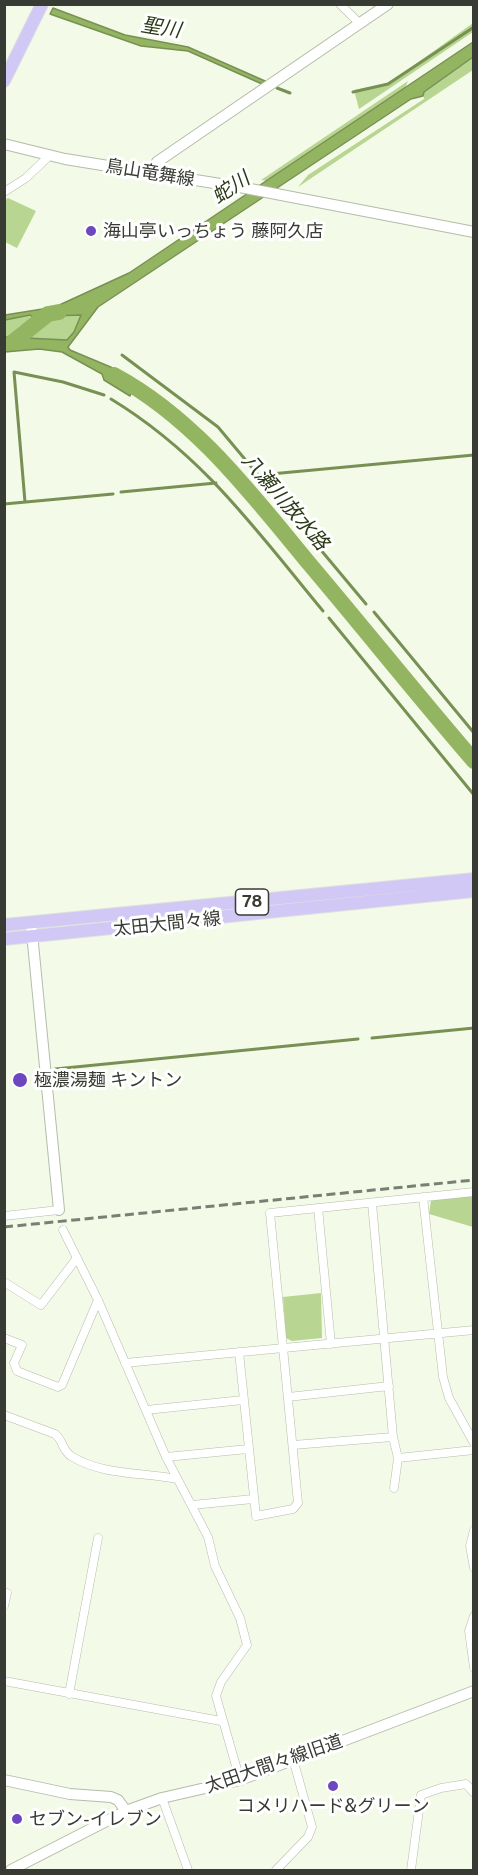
<!DOCTYPE html>
<html>
<head>
<meta charset="utf-8">
<style>
  body { margin:0 }
  #map { position:relative; width:478px; height:1875px; overflow:hidden; background:#f3fbe8; font-family:"Public Sans",sans-serif }
  canvas { display:block }
  .frame { position:absolute; inset:0; border:6px solid #383b34; pointer-events:none }
</style>
</head>
<body>
<div id="map">
<canvas width="478" height="1875"></canvas>
<div class="frame"></div>
</div>
<script>
const context = document.querySelector('canvas').getContext('2d');
context.lineJoin = 'round';
function fill(path, color) { context.fillStyle = color; context.fill(path, 'evenodd'); }
function strokePath(path, color, width, dash) { context.strokeStyle = color; context.lineWidth = width; context.lineCap = dash ? 'butt' : 'round'; context.setLineDash(dash || []); context.stroke(path); }
function label(font, color, halo, rows, align = 'center') {
  context.font = font + ' "Public Sans","Noto Sans JP",sans-serif'; context.lineWidth = 6; context.setLineDash([]); context.textBaseline = 'middle'; context.strokeStyle = halo; context.fillStyle = color; for (const [text, x, y, turn = 0] of rows) {
    context.save(); context.translate(x, y); context.rotate((+turn || 0) * Math.PI / 180); context.textAlign = isNaN(turn) ? turn : align; if (halo) context.strokeText(text, 0, 0); context.fillText(text, 0, 0); context.restore();
  }
}
fill(new Path2D(`
  M473 23V32L359 109 354 90 389 83Z
  M473 57V70L298 187 308 175 424 99 423 93Z
  M408 81 405 88 268 181 261 180Z
  M8 198 36 211 17 248 5 242V200Z
  M81 314 74 332 67 340 5 337V320L30 315 40 321 51 316Z
  M473 1196V1227L429 1214 431 1200Z
  M321 1293 322 1338 292 1341 286 1338 283 1297Z`), '#b8d591');
const water = new Path2D(`
  M53 8 125 35 188 47 265 81 262 84 188 51 141 46 50 14Z
  M473 42V57L424 92 423 96 411 99 98 307 68 347 70 350 113 368 136 382 130 396 104 380 102 374 62 352 39 349 5 352V337L67 340 74 332 81 315 51 316 39 321 30 315 5 320V315L55 307 129 273Z`);
fill(water, '#93b561');
strokePath(water, '#789054', 1.5);
strokePath(new Path2D(`
  M277 88 290 93
  M353 92 388 84 474 27
  M122 355 218 427 366 604
  M111 399C203 455 256 530 323 611
  M260 475 474 455
  M121 492 216 483
  M25 502 14 372 63 382 104 395
  M4 504 113 494
  M374 612 474 733
  M329 618 474 795
  M467 753 474 747
  M372 1038 474 1028
  M55 1069 358 1039`), '#789054', 3);
strokePath(new Path2D(`
  M13 342 48 314 59 312
  M114 375C194 418 250 492 307 561 363 627 417 695 474 761`), '#93b561', 16);
const minor = new Path2D(`
  M340 4 360 24
  M4 192 26 178 49 156
  M423 1197 443 1377 449 1398 474 1443
  M372 1203 393 1437 398 1458 394 1488
  M318 1208 331 1344
  M4 1216 59 1210
  M63 1230 98 1300 166 1457 208 1537 215 1566 240 1618 247 1645 221 1682 216 1696 240 1780
  M4 1282 41 1305 77 1258
  M4 1338 22 1345 14 1363 17 1371 58 1387 62 1385 98 1300
  M239 1352 256 1516 293 1509 298 1503 270 1213 474 1192
  M125 1363 474 1330
  M288 1397 389 1386
  M146 1410 243 1400
  M4 1415 55 1434C63 1440 62 1450 71 1456 103 1476 142 1472 177 1479
  M293 1445 393 1437
  M166 1457 248 1449
  M398 1458 474 1450
  M192 1505 253 1499
  M474 1530 470 1546 474 1568
  M4 1606 7 1593
  M474 1616 469 1631 474 1668
  M4 1681 221 1721
  M69 1694 98 1538
  M162 1798 188 1870
  M276 1870 308 1837 312 1827 293 1759
  M411 1870 421 1795 441 1788 466 1784 474 1793`);
const tertiary = new Path2D(`
  M151 172 157 162 388 4
  M31 923 59 1210
  M4 1780 70 1794 111 1797 118 1800 126 1811
  M11 1870 126 1811 162 1798 240 1780 474 1691`);
const secondary = new Path2D(`
  M4 144 65 159 245 188 474 232`);
const primary = new Path2D(`
  M4 81 42 4
  M4 925 474 879
  M4 939 474 891`);
strokePath(minor, '#b4bcaa', 9);
strokePath(tertiary, '#b4bcaa', 12);
strokePath(secondary, '#b4bcaa', 12);
strokePath(primary, '#dfe0df', 14);
strokePath(minor, '#fff', 8);
strokePath(tertiary, '#fff', 10);
strokePath(secondary, '#fff', 10);
strokePath(primary, '#d1c8f5', 12);
strokePath(new Path2D(`
  M4 1227 474 1180`), '#7a7f74', 3, [9, 4.5]);
for (const [x, y, r, color] of [
  [91,231,6,"#6c47c0"],
  [20,1080,8,"#6c47c0"],
  [333,1786,6,"#6c47c0"],
  [17,1819,6,"#6c47c0"]
]) { const dot = new Path2D(); dot.arc(x, y, r, 0, 2 * Math.PI); context.fillStyle = color; context.fill(dot); strokePath(dot, '#fff', 2); }
for (const [x, y, w] of [
  [252,902,33]
]) { const box = new Path2D(); box.roundRect(x - w / 2, y - 13, w, 26, 4.5); context.fillStyle = '#fff'; context.fill(box); strokePath(box, '#383b34', 1.5); }
label('bold 16px', '#383b34', null, [
  ["78",252,902]
]);
label('18px', '#383b34', '#fff', [
  ["鳥山竜舞線",150,173,9],
  ["太田大間々線",167,924,-6],
  ["太田大間々線旧道",274,1764,-19]
]);
label('18px', '#383b34', '#fff', [
  ["海山亭いっちょう 藤阿久店",103,231],
  ["極濃湯麺 キントン",34,1080],
  ["コメリハード&グリーン",333,1806,"center"],
  ["セブン-イレブン",29,1819]
], 'left');
label('italic 20px', '#2c3a17', '#fff', [
  ["聖川",161,28,9],
  ["蛇川",231,188,-34],
  ["八瀬川放水路",285,502,49]
]);
</script>
</body>
</html>
